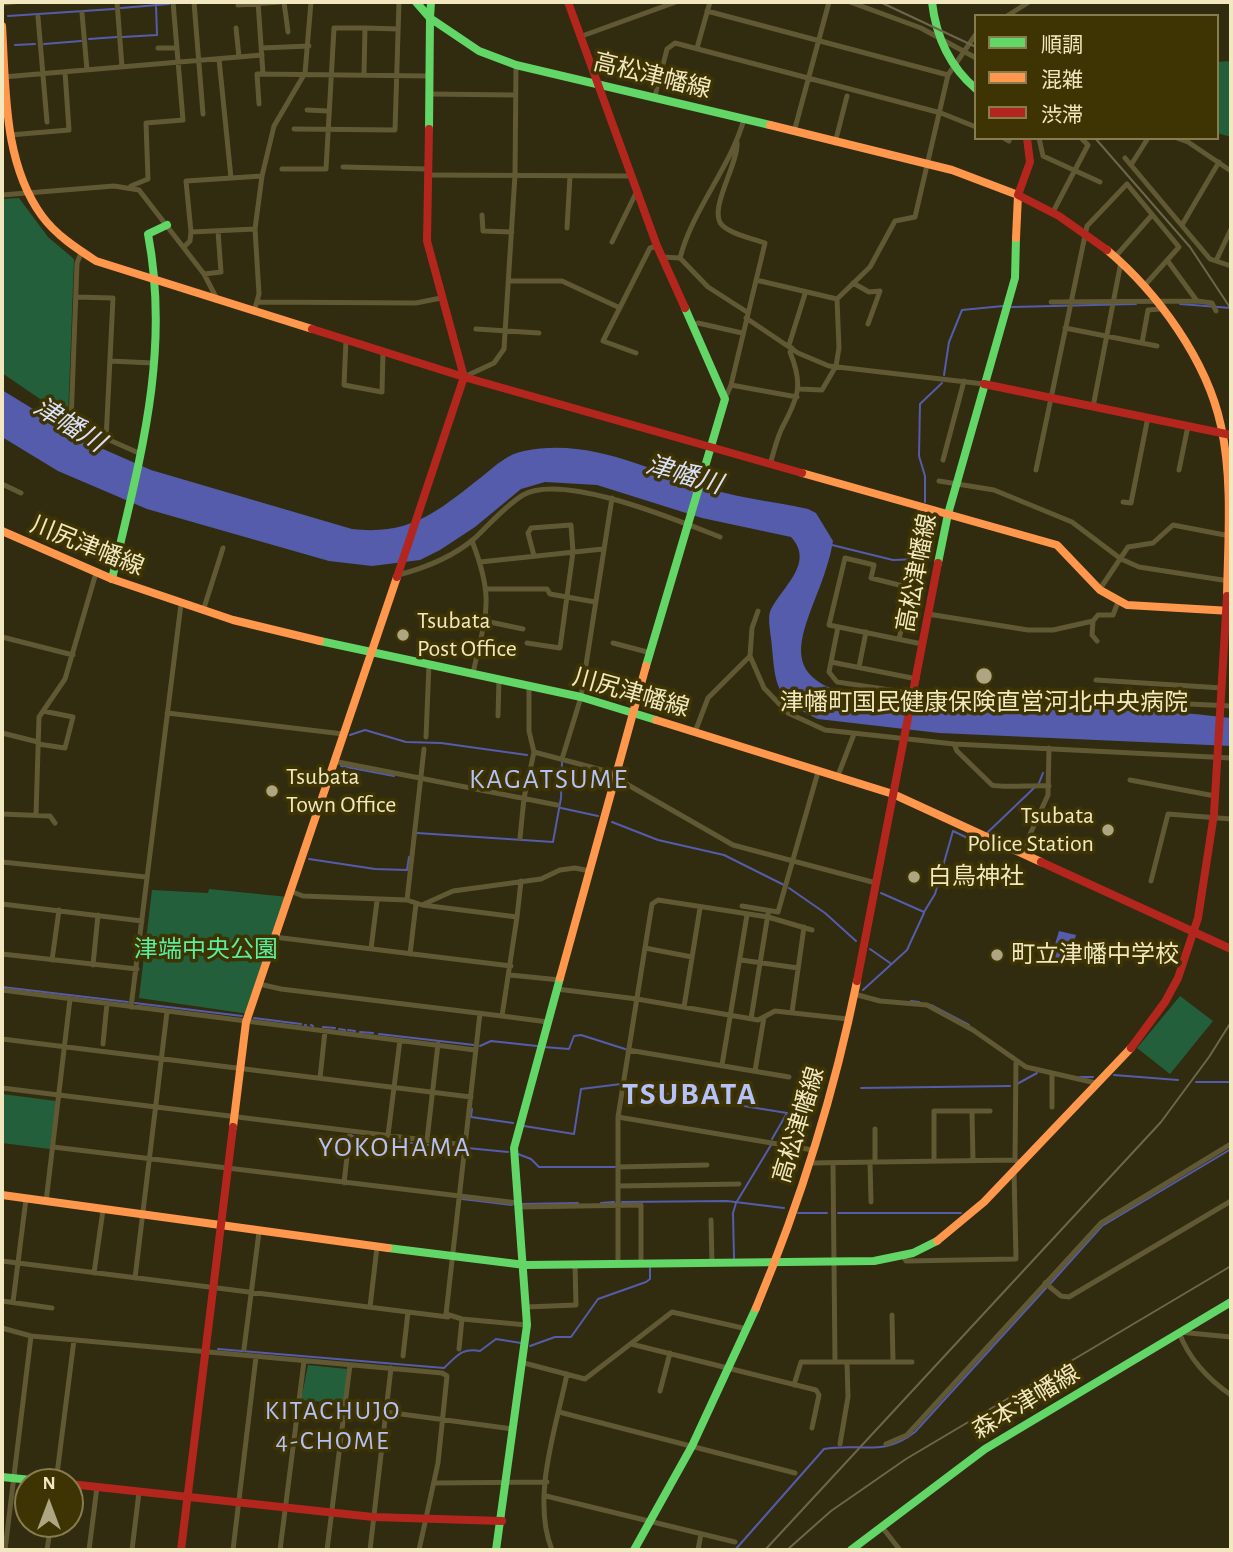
<!DOCTYPE html>
<html>
<head>
<meta charset="utf-8">
<style>
  body { margin:0 }
  #map { position:relative; width:1233px; height:1552px; overflow:hidden; background:#312b10; font-family:"Alegreya Sans","Noto Sans JP",sans-serif }
  canvas { display:block }
  .frame { position:absolute; inset:0; border:4px solid #f2e8bf; pointer-events:none }
  .legend { position:absolute; left:974px; top:14px; width:245px; height:126px; box-sizing:border-box; background:#3e3403; border:2px solid #867c4e; margin:0; padding:9px 12px; list-style:none; font-size:21px; color:#f2e8bf }
  .legend li { display:flex; align-items:center; gap:14px; height:35px }
  .legend b { width:35px; border:2px solid #867c4e }
  .north { position:absolute; left:14px; top:1468px; width:70px; height:70px; box-sizing:border-box; background:#3e3403; border:2px solid #867c4e; border-radius:50%; rotate:0deg; font-size:19px; font-weight:700; line-height:28px; text-align:center; color:#f2e8bf }
  .north::after { content:''; display:block; margin:auto; width:24px; height:32px; background:#aea682; clip-path:polygon(50% 0,100% 100%,50% 72%,0 100%) }
</style>
</head>
<body>
<div id="map">
<canvas width="1233" height="1552"></canvas>
<div class="frame"></div>
<ul class="legend">
<li><b style="height:9px;background:#63d668"></b>順調</li>
<li><b style="height:9px;background:#ff974d"></b>混雑</li>
<li><b style="height:9px;background:#b3261e"></b>渋滞</li>
</ul>
<div class="north">N</div>
</div>
<script>
const context = document.querySelector('canvas').getContext('2d');
context.lineJoin = 'round';
function fill(path, color) { context.fillStyle = color; context.fill(path, 'evenodd'); }
function strokePath(path, color, width, dash) { context.strokeStyle = color; context.lineWidth = width; context.lineCap = dash ? 'butt' : 'round'; context.setLineDash(dash || []); context.stroke(path); }
function label(font, color, halo, rows, align = 'center') {
  context.font = font + ' "Alegreya Sans","Noto Sans JP",sans-serif'; context.lineWidth = 7; context.setLineDash([]); context.textBaseline = 'middle'; context.strokeStyle = halo; context.fillStyle = color; for (const [text, x, y, turn = 0] of rows) {
    context.save(); context.translate(x, y); context.rotate((+turn || 0) * Math.PI / 180); context.textAlign = isNaN(turn) ? turn : align; if (halo) context.strokeText(text, 0, 0); context.fillText(text, 0, 0); context.restore();
  }
}
fill(new Path2D(`
  M1231 61V137L1217 133V62Z
  M19 198 48 237 74 259 68 418 2 373V199Z
  M209 889 288 897 249 1014 139 998 152 890 208 893Z
  M1180 996 1213 1021 1170 1074 1137 1048Z
  M2 1094 56 1101 50 1149 2 1143Z
  M308 1365 347 1369 344 1404 301 1400Z`), '#235f3b');
fill(new Path2D(`
  M2 390 87 442 151 470 352 529C412 536 439 510 484 475 496 465 508 454 524 451 592 437 651 472 714 490 744 499 777 502 808 509L816 513 833 541C821 616 749 681 872 698L1195 714 1231 718V746L939 733 818 719C772 698 776 683 771 638 770 632 768 617 770 612 780 588 816 564 791 537L702 518 597 485 545 482 521 489 475 527 440 550 420 560 372 566 329 561 147 509 58 471 2 437Z
  M1059 931 1076 935 1069 962 1051 957Z`), '#545cab');
strokePath(new Path2D(`
  M121 8 169 4
  M8 16 114 9
  M122 37 157 35 156 5
  M89 39 117 37
  M44 44 81 41
  M15 45 35 44
  M1180 304 1231 308
  M1012 307 1136 304
  M944 375 949 342 962 310 1003 306
  M925 502V476L919 456 920 404 942 383
  M832 545 893 560 920 559 925 512
  M350 735 365 730 406 742 441 743 527 755
  M341 766 394 776
  M1039 783 1043 773
  M561 808 598 816
  M612 822 658 840 724 855 784 885
  M417 833 553 842 561 798 562 762
  M987 833 1034 788
  M309 859 375 869 407 870 409 857
  M789 888 825 913 856 941
  M881 893 924 912 935 894 953 831 980 844 981 841
  M870 949 890 963
  M2 987 128 1002
  M863 990 907 950 924 913
  M911 1001 919 1002
  M135 1003 242 1016
  M931 1005 969 1025
  M254 1018 301 1024
  M305 1025H306
  M311 1025 313 1026
  M323 1027 335 1028
  M339 1029 345 1030
  M348 1030 355 1031
  M360 1032 373 1033
  M379 1034 474 1045
  M480 1046 491 1041 537 1046
  M544 1047 569 1049 574 1036 581 1035 625 1049
  M1114 1075 1178 1080
  M1080 1077H1093
  M1196 1082H1231
  M1017 1084 1037 1073
  M626 1087 787 1113 772 1139
  M861 1088 1010 1086
  M472 1109 471 1117 513 1123
  M524 1126 574 1134 581 1089 621 1084
  M352 1136 438 1146
  M467 1148 508 1152
  M518 1154 531 1159 539 1167H615
  M462 1199 512 1205
  M622 1202 727 1201 784 1208
  M601 1203 614 1202
  M522 1204 578 1203
  M798 1213H827
  M838 1213H961
  M734 1258 733 1213 736 1203 771 1145
  M1050 1284 1102 1226 1231 1149
  M530 1346 555 1337H571L598 1299 646 1282 650 1279V1268
  M218 1349 444 1368C456 1357 462 1347 480 1351L496 1339 521 1343
  M735 1550 824 1449C860 1442 882 1458 915 1432L1046 1288`), '#545cab', 2);
strokePath(new Path2D(`
  M117 2 122 67
  M194 2 203 114
  M258 2 263 74
  M284 2 288 32
  M850 2 921 28 976 58
  M2 3 14 2
  M238 5 280 2
  M707 11 948 75
  M82 13 87 70
  M1007 16 1029 2
  M38 17 47 122
  M236 28 239 57
  M365 28 398 29
  M582 36 676 2
  M158 48H177
  M261 48 309 46
  M697 48 710 2
  M219 59 231 178
  M3 77 262 55
  M429 94 515 95
  M655 96 667 49 675 43 941 113 976 127
  M259 104 257 74 430 76
  M307 110 328 111
  M294 129 395 130 399 2
  M794 132 829 2
  M10 135 69 130 65 72
  M1004 138 1009 141
  M1039 138 1043 156 1100 182
  M1177 138 1188 142 1231 171
  M835 143 847 96
  M1125 158 1210 259 1231 266
  M1131 165 1148 138
  M343 167 427 169
  M282 169H326L334 28H365L364 74
  M427 175 632 176
  M131 186 148 179 146 123 183 120 173 2
  M2 195 114 186 139 190 204 274 217 299
  M1054 210 1088 145 1081 138
  M482 215 483 231 512 232
  M1182 225 1219 162
  M567 228 570 176
  M191 232 255 229
  M612 242 637 191
  M184 247 190 241 191 232 186 181 262 176
  M81 253 77 263 71 423 141 454
  M662 257 680 258 708 287 747 312
  M1115 257 1152 215
  M680 258C693 208 730 169 744 119
  M1167 260 1197 301
  M1216 261 1231 229
  M204 274 221 272 218 231
  M756 280 837 299
  M510 281H562L620 308
  M853 283 869 292 880 291 868 324
  M76 297 113 298 106 440
  M257 302 416 303 441 298
  M1051 302 1197 301 1212 303 1216 311
  M254 312 259 294 255 229 262 176 274 126 305 73 311 2
  M746 318 798 353 829 366 984 384
  M692 325 698 323 742 333
  M1065 328 1157 346
  M476 329 539 333
  M346 340 344 385 382 392 383 352
  M1142 343 1148 310 1161 309
  M789 345 805 294
  M636 353 603 341 650 248 657 246
  M110 361 153 363
  M466 376 494 363 504 349 515 175 516 65
  M731 385 797 397
  M800 389 822 390 836 366 839 348 837 299 870 267 895 221 915 217 948 75 976 34
  M725 399 731 385 765 243C752 238 733 235 723 226 706 212 739 164 737 142
  M1093 407 1121 262
  M943 460 964 381
  M770 464C774 452 777 437 783 426 799 396 803 384 790 352L792 348
  M1036 470 1087 226 1127 184 1179 247 1144 286
  M1179 470 1188 426
  M939 481 994 490 1072 522 1121 559 1139 567 1229 581
  M2 484 21 493
  M1123 502 1131 503 1148 417
  M472 541C495 600 486 614 473 673
  M916 555 920 506
  M480 562 603 549
  M398 575C425 568 453 557 475 538 490 524 505 506 523 495 563 472 679 521 720 537
  M487 589H547L550 594 595 602
  M1100 589 1128 547 1153 543 1173 525 1230 536
  M203 611 223 548
  M758 611 752 628 750 656 764 688 788 713 825 730 954 744 1231 758
  M928 614 1028 630H1053L1093 621
  M485 621 523 629
  M838 627 829 672 837 682 937 697 1063 698 1231 706
  M2 637 73 655
  M899 639 911 588 871 578 874 565 845 558 829 625 922 644
  M1097 641 1092 635 1093 621 1098 615H1113L1118 602
  M527 643 560 648 573 552 571 525 531 528 528 533 534 556
  M613 643 651 653
  M831 662 917 679
  M859 667 866 632
  M1096 680 1222 688
  M167 713 343 734
  M498 716 499 679
  M695 732 708 698 750 656
  M2 733 38 742
  M426 737 429 664
  M38 744 65 748 73 717 43 711
  M954 744 957 751 992 785C999 788 1037 785 1049 786
  M534 752 617 774
  M562 759 581 697 612 498
  M333 761 557 805
  M616 778 733 845 876 883
  M837 778 854 734
  M1130 780 1215 796
  M2 814 50 816 55 823
  M36 815 39 717 65 679 96 573
  M520 838 524 798 534 752 529 731V686
  M1021 854 1048 795 1049 748
  M2 862 146 877
  M1151 881 1168 814 1231 819
  M290 891 303 896 407 900 422 905 453 891 541 879 560 870 575 868 590 871
  M407 900 424 749
  M2 904 142 921
  M742 906 778 912 818 772
  M517 917 521 881
  M274 937 511 966
  M645 948 692 957
  M371 949 377 901
  M2 954 137 969
  M410 954 416 904
  M52 960 59 910
  M741 960 798 968
  M93 965 98 915
  M510 975 560 980
  M259 984 281 989 502 1016 517 917 422 905
  M557 989 637 999 758 1020 775 1011 848 1019
  M2 990 475 1050
  M854 994 880 1001 927 1005 973 1030 1026 1067 1096 1083
  M131 1007 181 604
  M684 1007 700 908
  M792 1012 804 927
  M480 1013 446 1314 462 1319 527 1325
  M502 1016 548 1022
  M751 1019 768 914
  M2 1039 471 1097
  M103 1044 107 1003
  M628 1050 789 1077
  M722 1065 747 915
  M755 1071 764 1017
  M1052 1074V1107
  M320 1078 325 1031
  M2 1088 465 1145
  M972 1112 973 1161
  M618 1117 813 1150
  M875 1129V1162
  M388 1135 400 1040
  M427 1140 438 1044
  M53 1147 518 1203
  M1015 1160 1016 1060
  M934 1161V1111H990
  M870 1162 871 1202
  M809 1163 1015 1160 1020 1163
  M833 1163 835 1362
  M618 1167 707 1165
  M344 1183 350 1131
  M618 1186 739 1184
  M46 1202 70 999
  M518 1207 641 1205V1264
  M711 1220 712 1264
  M903 1256 906 1261 1016 1259 1014 1170
  M2 1261 448 1317
  M618 1264V1117L652 904 658 900 768 917 812 930
  M94 1273 103 1210
  M135 1278 167 1012
  M1045 1283 1061 1296 1069 1297 1231 1201
  M2 1301 52 1308
  M13 1302 26 1199
  M370 1307 377 1247
  M526 1307 576 1305 575 1264
  M892 1315 893 1362
  M2 1328 31 1336 442 1373 447 1376 438 1463 419 1550
  M1231 1337 1179 1332C1188 1358 1209 1380 1231 1395
  M631 1344 816 1390 819 1395 812 1428
  M244 1349 259 1232
  M459 1349 462 1319
  M403 1356 408 1312
  M524 1363 585 1379 672 1312 747 1329
  M794 1385 801 1362H912
  M660 1391 670 1353
  M386 1412 513 1429
  M559 1412 795 1473
  M840 1444 848 1397 847 1362
  M886 1444 907 1435 1101 1223 1231 1144
  M56 1482 74 1340
  M434 1483 547 1482
  M546 1496 735 1542
  M882 1527 900 1550
  M5 1550 31 1336
  M47 1550 51 1524
  M89 1550 97 1487
  M132 1550 139 1492
  M233 1550 256 1357
  M280 1550 304 1361
  M327 1550 350 1365
  M370 1550 391 1368
  M552 1550C531 1498 556 1428 567 1374
  M698 1550 701 1534`), '#605934', 5);
strokePath(new Path2D(`
  M416 2 430 18 429 129
  M431 2 430 18 479 51 516 65 770 125
  M932 2C936 37 949 66 976 89
  M938 563 948 514 1015 278 1016 238
  M112 579C139 462 171 355 148 234L167 225
  M320 641 581 697 656 720
  M646 666 725 399 685 308
  M388 1248 525 1265 874 1261 913 1253 937 1241
  M2 1477 51 1482
  M496 1550 527 1325 514 1148 560 978
  M634 1550 692 1446 756 1308
  M851 1550 985 1449 1231 1302`), '#63d668', 8);
strokePath(new Path2D(`
  M2 26C6 89 3 162 42 216 56 235 76 248 96 261L312 329
  M770 125 952 170 1018 195 1016 238
  M1107 250C1157 292 1207 360 1221 426 1233 480 1228 541 1227 596
  M802 473 1057 545 1100 590 1127 605 1231 611
  M2 531 112 579 233 620 320 641
  M656 720 893 794 1041 862
  M560 978 646 666
  M233 1127 246 1022 397 577
  M2 1195 388 1248
  M937 1241 984 1202 1131 1048
  M756 1308C799 1205 835 1090 857 981`), '#ff974d', 8);
strokePath(new Path2D(`
  M568 2 657 246 685 308
  M1027 138 1030 162 1018 195 1059 216 1107 250
  M312 329 464 377 802 473
  M984 384 1231 435
  M397 577 464 377 427 241 429 129
  M1041 862 1231 949
  M857 981 938 563
  M1131 1048 1165 1002 1178 978 1198 918 1214 814 1227 596
  M70 1484 373 1517 502 1521
  M181 1550 233 1127`), '#b3261e', 8);
strokePath(new Path2D(`
  M880 2 976 47
  M1095 138 1190 247 1231 309
  M765 1550 1161 1122 1209 1057 1231 1022
  M787 1550 831 1511 906 1459 1231 1266`), '#6c664b', 2);
for (const [x, y, r, color] of [
  [403,635,7,"#aea682"],
  [984,676,9,"#aea682"],
  [272,791,7,"#aea682"],
  [1108,830,7,"#aea682"],
  [914,877,7,"#aea682"],
  [997,955,7,"#aea682"]
]) { const dot = new Path2D(); dot.arc(x, y, r, 0, 2 * Math.PI); context.fillStyle = color; context.fill(dot); strokePath(dot, '#3e3403', 2.5); }
label('24px', '#f2e8bf', '#3e3403', [
  ["高松津幡線",652,76,14],
  ["川尻津幡線",87,546,22],
  ["高松津幡線",917,573,-79],
  ["川尻津幡線",631,693,16],
  ["高松津幡線",799,1125,-73],
  ["森本津幡線",1026,1402,-31]
]);
label('24px', '#f2e8bf', '#3e3403', [
  ["Tsubata",417,621],
  ["Post Office",417,649],
  ["津幡町国民健康保険直営河北中央病院",984,703,"center"],
  ["Tsubata",286,777],
  ["Town Office",286,805],
  ["Tsubata",1094,816,"right"],
  ["Police Station",1094,844,"right"],
  ["白鳥神社",928,877],
  ["町立津幡中学校",1011,955]
], 'left');
label('24px', '#5bee9e', '#3e3403', [
  ["津端中央公園",206,950]
]);
label('italic 26px', '#dbe0f9', '#3e3403', [
  ["津幡川",69,425,32],
  ["津幡川",684,475,16]
]);
context.letterSpacing = '2px';
label('26px', '#b6c1f9', '#3e3403', [
  ["KITACHUJO",333,1411],
  ["4-CHOME",333,1441]
]);
context.letterSpacing = '0px';
context.letterSpacing = '2px';
label('28px', '#b6c1f9', '#3e3403', [
  ["KAGATSUME",549,780],
  ["YOKOHAMA",395,1148]
]);
context.letterSpacing = '0px';
context.letterSpacing = '2px';
label('bold 32px', '#b6c1f9', '#3e3403', [
  ["TSUBATA",690,1094]
]);
context.letterSpacing = '0px';
</script>
</body>
</html>
